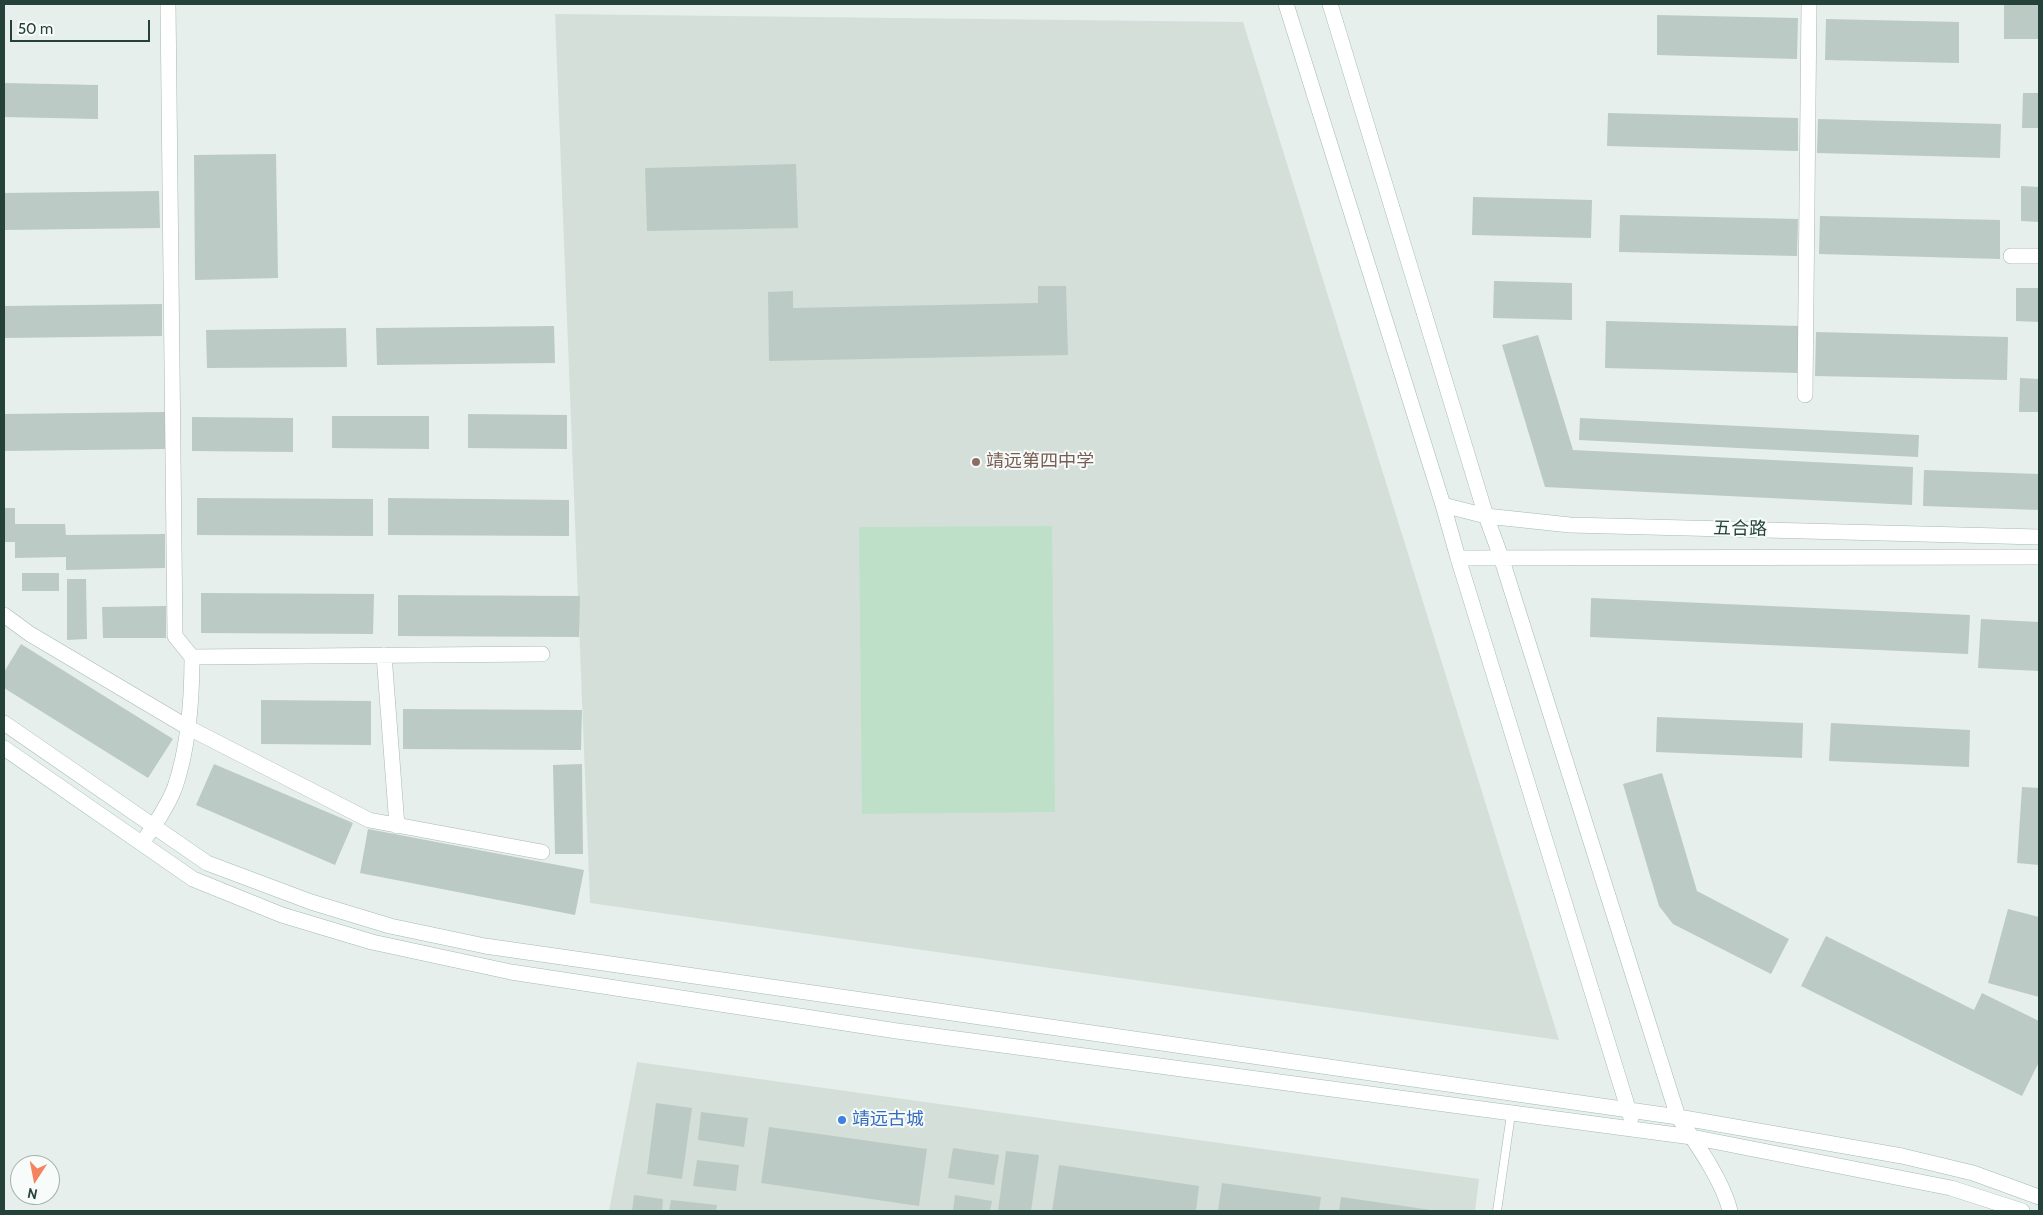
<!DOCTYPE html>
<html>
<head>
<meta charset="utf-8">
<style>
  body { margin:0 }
  #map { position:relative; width:2043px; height:1215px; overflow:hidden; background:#e6efeb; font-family:Cabin,sans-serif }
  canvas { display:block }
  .frame { position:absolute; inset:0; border:5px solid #24423a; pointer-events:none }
  .north { position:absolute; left:10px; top:1155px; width:50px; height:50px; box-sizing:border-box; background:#f7fbf9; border:1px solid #a3b1ad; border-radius:50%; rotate:191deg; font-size:14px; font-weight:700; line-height:20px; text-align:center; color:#24423a }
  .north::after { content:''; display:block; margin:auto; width:18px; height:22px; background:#f4845f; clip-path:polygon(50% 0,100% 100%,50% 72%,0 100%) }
  .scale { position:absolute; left:10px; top:20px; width:140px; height:22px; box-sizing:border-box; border:2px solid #24423a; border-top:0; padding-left:6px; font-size:15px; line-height:18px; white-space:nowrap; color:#24423a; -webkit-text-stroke:4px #f7fbf9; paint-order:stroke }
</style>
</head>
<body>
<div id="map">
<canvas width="2043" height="1215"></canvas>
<div class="frame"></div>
<div class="north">N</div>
<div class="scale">50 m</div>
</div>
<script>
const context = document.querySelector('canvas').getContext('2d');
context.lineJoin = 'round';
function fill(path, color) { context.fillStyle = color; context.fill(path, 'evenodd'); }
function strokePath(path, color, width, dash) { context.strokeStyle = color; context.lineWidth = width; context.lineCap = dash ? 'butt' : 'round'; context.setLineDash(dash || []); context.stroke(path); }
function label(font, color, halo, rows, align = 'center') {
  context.font = font + ' Cabin,"Noto Sans SC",sans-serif'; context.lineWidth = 4; context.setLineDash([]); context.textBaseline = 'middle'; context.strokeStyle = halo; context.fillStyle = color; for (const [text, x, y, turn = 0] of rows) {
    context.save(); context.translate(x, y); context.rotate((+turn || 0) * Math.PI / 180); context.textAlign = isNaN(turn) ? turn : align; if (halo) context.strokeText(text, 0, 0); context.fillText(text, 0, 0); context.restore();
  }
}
fill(new Path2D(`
  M555 14 1243 22 1559 1040 590 903Z
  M637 1062 1479 1179 1475 1211H609Z`), '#d4dfda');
fill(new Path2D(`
  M1052 526 1055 812 862 814 859 527Z`), '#bfe0c8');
fill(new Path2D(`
  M2004 4H2039V39H2004Z
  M1657 15 1798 18 1797 59 1657 55Z
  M1826 19 1959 22V63L1825 60Z
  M4 83 98 85V119L4 117Z
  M2023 93H2039V128H2022Z
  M1608 113 1798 118V151L1607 146Z
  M1818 119 2001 124 2000 158 1817 153Z
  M276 154 278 278 195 280 194 155Z
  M796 164 798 228 647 231 645 168Z
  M2021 186 2039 187V222L2021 221Z
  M159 191 160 228 4 230V193Z
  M1473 197 1592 200 1591 238 1472 235Z
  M1620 215 1798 219 1797 256 1619 252Z
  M1820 216 2000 220V259L1819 254Z
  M1494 281 1572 283V320L1493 318Z
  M1038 286H1066L1068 355 769 361 768 292 793 291V308L1038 303Z
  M2016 288H2039V322L2016 321Z
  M162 304V336L4 338V306Z
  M1606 321 1800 326 1799 373 1605 368Z
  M554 326 555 363 377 365 376 328Z
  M346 328 347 367 207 368 206 330Z
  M1816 332 2008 337 2007 380 1815 376Z
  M1538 335 1573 450 1913 467 1912 505 1545 487 1502 345Z
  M2020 378 2039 379V412H2019Z
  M165 412V449L4 451V414Z
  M468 414 567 415V449L468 448Z
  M332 416H429V449L332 448Z
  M192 417 293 418V452L192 451Z
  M1580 418 1919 435 1918 457 1579 440Z
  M1924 470 2039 474V510L1923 506Z
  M197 498 373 499V536L197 535Z
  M388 498 569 500V536L388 535Z
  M4 508H15V524H65L66 535 165 534V568L66 570V557L15 558V542H4Z
  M22 573H59V591H22Z
  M67 579H86L87 639 67 640Z
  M201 593 374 594 373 634 201 633Z
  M398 595 580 596 579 637 398 636Z
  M1591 598 1970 615 1968 654 1590 637Z
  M166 606V638H103L102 607Z
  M1981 619 2039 622V671L1978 668Z
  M21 644 173 739 148 778 4 688V672Z
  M261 700 371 701V745L261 744Z
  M403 709 582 710 581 750 403 749Z
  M1657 717 1803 723 1802 758 1656 752Z
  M1831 723 1970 730 1969 767 1829 761Z
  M214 764 353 823 335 865 196 805Z
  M582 764 583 854H555L553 765Z
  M1662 773 1697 891 1789 939 1771 974 1673 924 1659 906 1623 784Z
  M2022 787 2039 788V865L2017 863Z
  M368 829 584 870 575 915 360 873Z
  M2008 909 2039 917V997L1988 983Z
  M1826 936 1974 1010 1982 993 2039 1021V1062L2022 1096 1801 986Z
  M656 1103 692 1108 682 1179 647 1174Z
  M701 1112 748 1118 744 1147 698 1140Z
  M769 1127 927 1149 919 1206 761 1183Z
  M953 1148 999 1155 994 1185 948 1178Z
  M1006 1151 1039 1155 1031 1211H998Z
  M697 1160 739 1165 736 1191 693 1186Z
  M1059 1165 1199 1186 1196 1211H1052Z
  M1222 1183 1321 1197 1319 1211H1218Z
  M634 1195 663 1199 662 1211H632Z
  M955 1195 992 1201 990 1211H953Z
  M1341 1197 1431 1210V1211H1339Z
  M671 1200 717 1205 716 1211H669Z`), '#bbcac4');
const lane = new Path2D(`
  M1497 1211 1511 1114`);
const street = new Path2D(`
  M168 4 175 636 192 657 542 654
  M2011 256H2039
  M1805 395 1809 4
  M4 615 30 634 187 727 369 820 542 852
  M384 655 397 826
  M142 843C154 826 168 806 175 787 189 746 192 700 192 657`);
const secondary = new Path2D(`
  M1286 4 1443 505 1458 558 1631 1118
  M1330 4 1486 516 1501 557 1678 1117C1696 1143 1723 1181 1730 1211
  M1443 505 1486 516 1570 525 2039 537
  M1458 558 2039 557
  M4 723 207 863 311 902 390 926 485 946 1678 1117 1902 1156 1973 1173 2039 1197
  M4 748 193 879 282 915 372 942 511 972 897 1031 1692 1137 1951 1188 2022 1211`);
strokePath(lane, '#a8b8b2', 9);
strokePath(street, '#a8b8b2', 16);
strokePath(secondary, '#a4bbb3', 16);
strokePath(lane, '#fff', 8);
strokePath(street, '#fff', 15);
strokePath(secondary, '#fff', 15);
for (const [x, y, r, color] of [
  [976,462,5,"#8d6e63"],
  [842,1120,5,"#3f7fe0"]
]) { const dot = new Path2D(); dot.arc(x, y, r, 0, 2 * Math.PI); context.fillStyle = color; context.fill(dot); strokePath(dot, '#f7fbf9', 2); }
label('18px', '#785e54', '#f7fbf9', [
  ["靖远第四中学",986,462]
], 'left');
label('18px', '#24423a', '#f7fbf9', [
  ["五合路",1740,529,1]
]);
label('18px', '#366cbe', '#f7fbf9', [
  ["靖远古城",852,1120]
], 'left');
</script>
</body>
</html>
